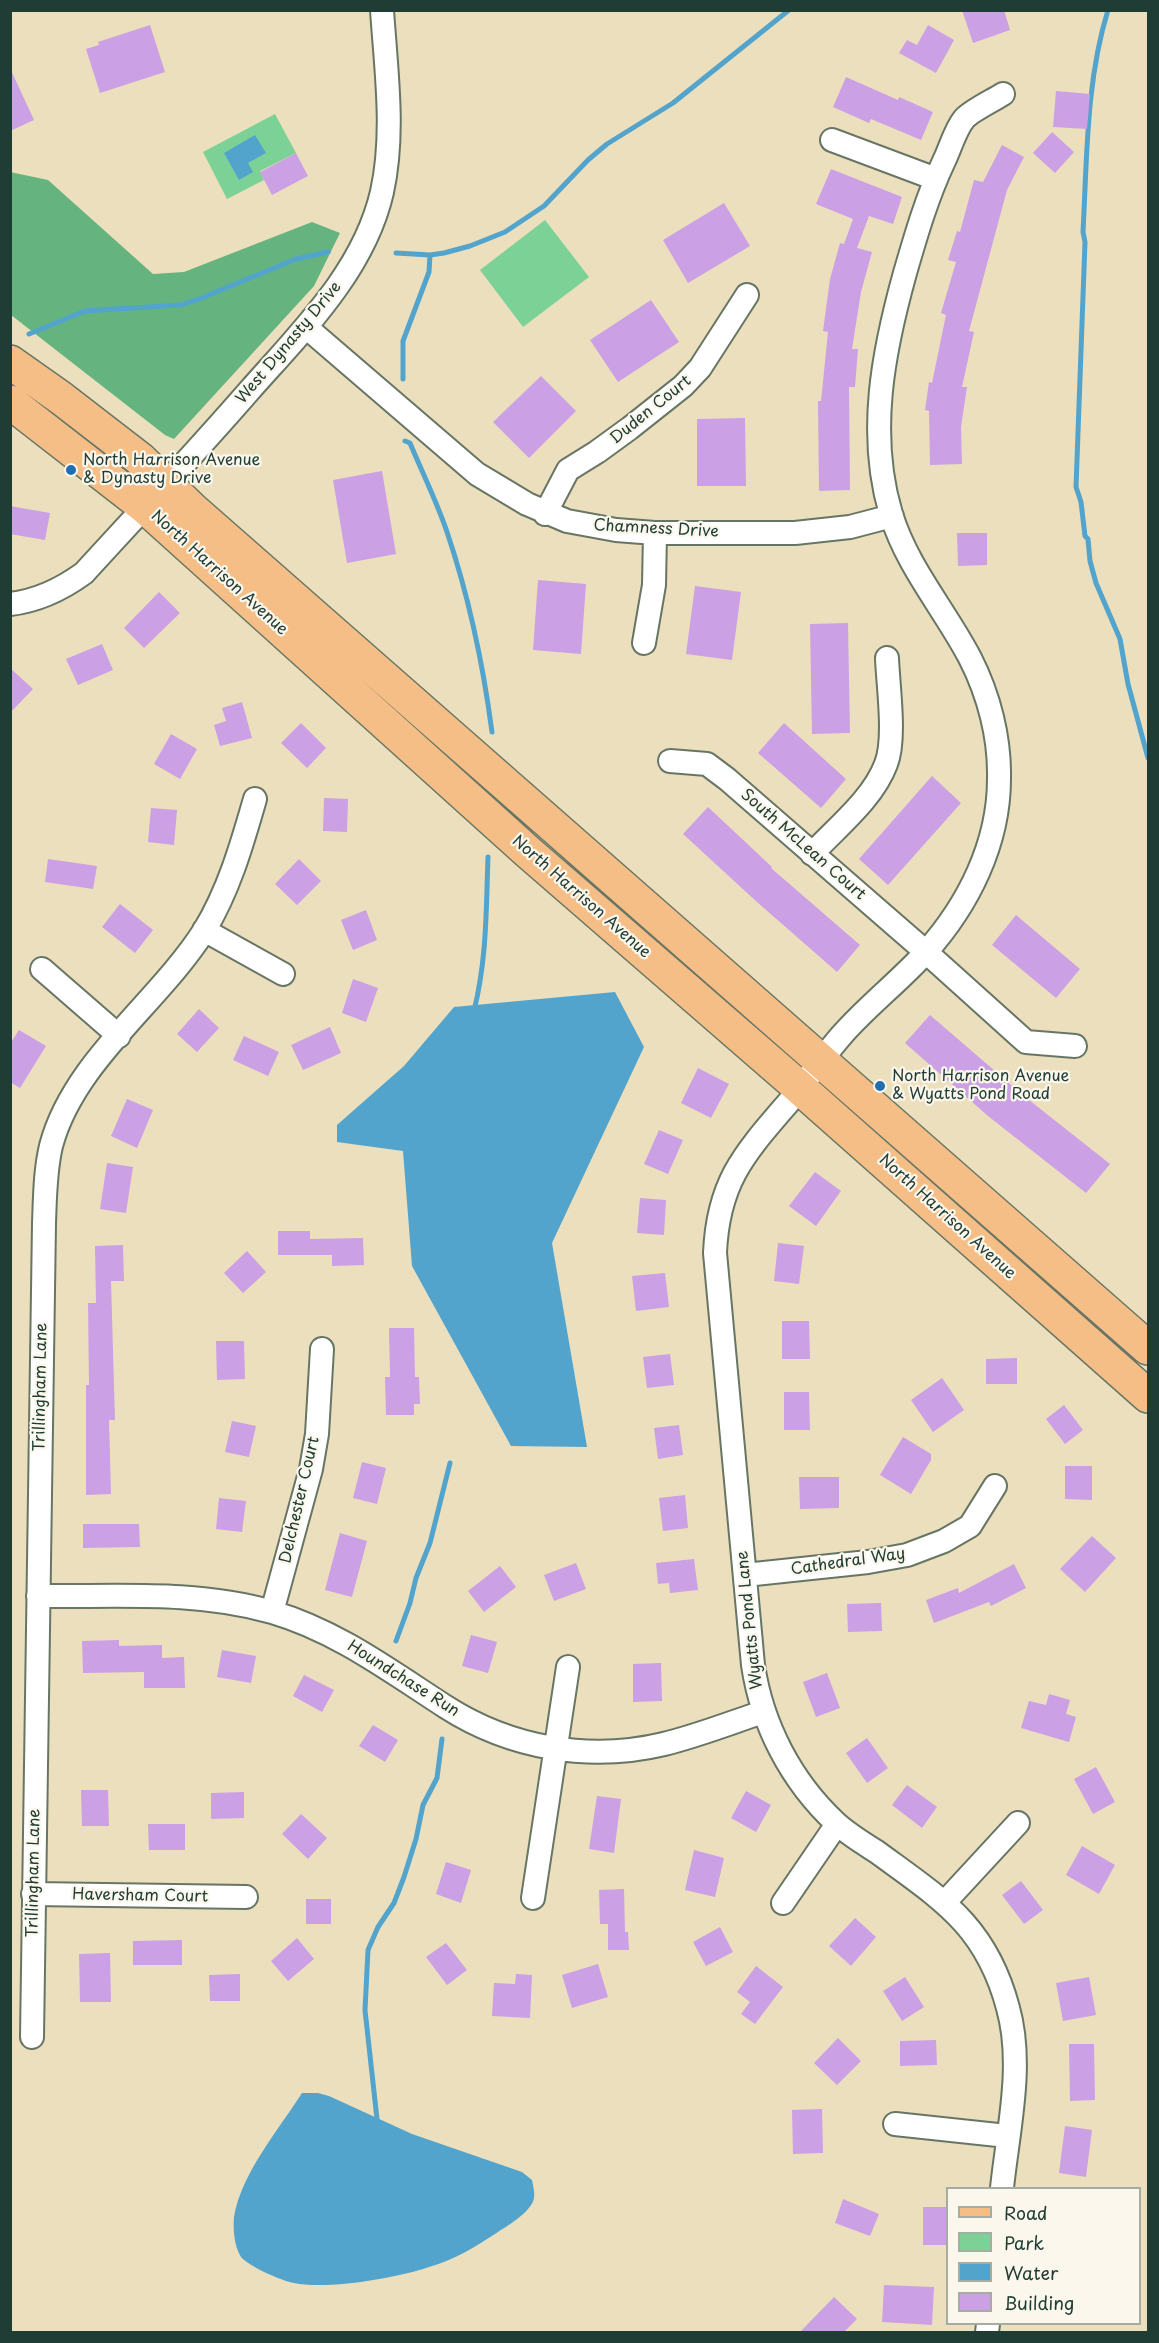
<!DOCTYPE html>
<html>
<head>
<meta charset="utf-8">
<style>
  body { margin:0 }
  #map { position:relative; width:1159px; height:2343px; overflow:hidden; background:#ecdfbd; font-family:"Playpen Sans",sans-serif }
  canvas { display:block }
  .frame { position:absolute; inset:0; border:12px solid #1f3d34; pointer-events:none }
  .legend { position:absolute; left:946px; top:2187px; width:195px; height:138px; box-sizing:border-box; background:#fbf7ec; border:2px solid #a3ada2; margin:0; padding:8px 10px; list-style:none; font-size:18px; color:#1f3d34 }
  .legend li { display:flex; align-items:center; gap:12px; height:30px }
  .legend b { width:30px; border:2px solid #a3ada2 }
</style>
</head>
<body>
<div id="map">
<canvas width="1159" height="2343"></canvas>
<div class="frame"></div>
<ul class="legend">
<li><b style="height:8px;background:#f6be87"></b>Road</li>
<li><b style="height:16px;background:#7cd296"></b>Park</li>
<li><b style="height:16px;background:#52a4cd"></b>Water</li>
<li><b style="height:16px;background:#cba0e5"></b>Building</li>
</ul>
</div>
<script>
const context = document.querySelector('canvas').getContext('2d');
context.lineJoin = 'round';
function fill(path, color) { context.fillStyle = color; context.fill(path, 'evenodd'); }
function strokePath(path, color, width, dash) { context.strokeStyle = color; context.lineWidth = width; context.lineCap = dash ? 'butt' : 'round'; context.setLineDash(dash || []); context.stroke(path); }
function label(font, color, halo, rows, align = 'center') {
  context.font = font + ' "Playpen Sans",sans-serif'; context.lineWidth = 4.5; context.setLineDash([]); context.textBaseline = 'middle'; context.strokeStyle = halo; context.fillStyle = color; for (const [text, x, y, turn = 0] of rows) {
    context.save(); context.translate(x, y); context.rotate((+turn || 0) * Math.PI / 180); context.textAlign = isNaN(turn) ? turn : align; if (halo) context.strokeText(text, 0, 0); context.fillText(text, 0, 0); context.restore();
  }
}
fill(new Path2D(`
  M275 114 296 153 260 171 264 180 227 199 203 152Z
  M545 220 589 277 523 327 480 270Z`), '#7cd296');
fill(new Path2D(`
  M10 172 48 180 153 274 184 272 312 222 340 233 314 286 174 439 165 435 11 315Z`), '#65b47f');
fill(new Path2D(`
  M255 135 266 153 248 163 253 172 239 180 224 153Z
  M615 992 644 1047 552 1243 587 1447 511 1446 412 1266 403 1151 337 1142V1125L404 1066 454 1007Z
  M302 2093H318L329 2096 412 2134 522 2172 532 2180C533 2185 535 2193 534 2198 532 2211 509 2225 498 2232 476 2246 455 2260 429 2267 397 2278 327 2290 294 2283 282 2281 248 2266 241 2257 234 2246 233 2229 234 2217 241 2174 279 2129 302 2093Z`), '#52a4cd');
strokePath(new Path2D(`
  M1108 10C1086 81 1087 158 1083 232L1085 242 1076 487 1081 502 1085 536 1088 539 1090 561 1096 583 1120 639 1128 684 1148 758
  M396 253 430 255 444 253 470 246 505 232 544 206 588 160 607 144 673 103 789 10
  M29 334 85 311 181 305 199 299 296 259 328 252
  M403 379V341L429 272 430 255
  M405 441 410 443C422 472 437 502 447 532 469 597 483 664 492 732
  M474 1011C487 958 486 911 488 857
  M396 1641 410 1603 416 1578 430 1543 450 1463
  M373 2124 377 2119 365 2010 368 1950 378 1927 394 1903 404 1877 416 1839 423 1805 437 1778 442 1739`), '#52a4cd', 5);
fill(new Path2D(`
  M962 10H1004L1010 30 973 43Z
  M150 25 165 72 100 93 86 49 99 45 98 42Z
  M928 25 954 40 936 73 899 53 907 40 917 45Z
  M10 68 34 120 10 131Z
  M846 77 898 100 899 97 933 112 921 140 871 119 869 123 833 107Z
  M1056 91 1090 94 1087 129 1053 127Z
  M1052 132 1074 152 1055 173 1033 153Z
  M1002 145 1024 157 1007 190 969 331 974 332 962 387H967L961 427 962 464 930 465 929 411 925 410 929 382 932 383 946 315 941 313 956 262 948 260 957 231 960 232 974 180 983 182Z
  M296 153 308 176 272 195 260 172Z
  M831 169 902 197 893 224 869 216 857 248 872 252 861 292 852 349H858L855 387H849L850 490 819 491 818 401H821L828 332 823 331 830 279 840 243 844 244 853 219 816 204Z
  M724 203 750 246 688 283 663 240Z
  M651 300 679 342 618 382 590 340Z
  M541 376 576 411 529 458 493 422Z
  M745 418 746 486H697V419Z
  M382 471 396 554 347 563 333 480Z
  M10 506 50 513 45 540 10 534Z
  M957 533H987V565L958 566Z
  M538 580 586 584 581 654 533 650Z
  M695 586 741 592 732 660 686 654Z
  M159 592 180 613 144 648 124 628Z
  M848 623 850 733 812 734 810 624Z
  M102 644 113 670 78 685 66 659Z
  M10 668 33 689 10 713Z
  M242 702 252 738 220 746 214 725 226 721 222 708Z
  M301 723 326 748 307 768 281 743Z
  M784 723 846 779 821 808 758 753Z
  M171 734 197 749 180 779 154 764Z
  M932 776 961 803 888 885 859 859Z
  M324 798 348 799 347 832 323 831Z
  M708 807 772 867 771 868 860 945 837 972 757 902 683 834Z
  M151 808 177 810 174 845 148 842Z
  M48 859 97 866 93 889 45 882Z
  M299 859 321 881 297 905 275 884Z
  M120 904 153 930 135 953 102 927Z
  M366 910 377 940 353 950 341 920Z
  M1016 915 1080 969 1056 998 992 945Z
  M353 979 378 988 366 1022 342 1013Z
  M199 1009 219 1028 197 1052 177 1034Z
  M930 1015 1024 1096 1110 1164 1086 1193 988 1116 905 1043Z
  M330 1027 341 1053 303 1070 291 1045Z
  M19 1030 46 1046 20 1088 10 1082V1044Z
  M244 1036 279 1052 268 1076 233 1060Z
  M698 1068 729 1084 711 1118 681 1103Z
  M127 1099 153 1110 137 1148 111 1136Z
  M659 1130 683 1140 668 1174 644 1164Z
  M107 1163 133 1167 126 1213 100 1209Z
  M815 1172 841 1191 816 1226 789 1206Z
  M640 1198 666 1200 664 1235 637 1233Z
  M278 1231H310V1239L363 1238 364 1265 332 1266V1255H278Z
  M778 1243 804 1246 799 1284 774 1281Z
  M123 1245 124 1281H111L115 1420H109L111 1494 86 1495V1385H89L88 1303H96L95 1246Z
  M247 1251 266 1272 243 1293 224 1273Z
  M665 1273 669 1307 636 1311 632 1276Z
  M782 1321H809L810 1359H782Z
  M389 1328H414L415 1377H419L420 1404H414V1415H386L385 1377H390Z
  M216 1341H244L245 1379 217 1380Z
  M670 1354 674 1385 647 1388 643 1357Z
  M1017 1358V1384H986V1359Z
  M942 1378 964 1410 933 1432 911 1400Z
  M784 1392H809L810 1430H784Z
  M1064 1405 1083 1430 1065 1444 1046 1419Z
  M232 1421 256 1426 249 1457 225 1452Z
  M679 1425 683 1455 658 1459 654 1428Z
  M903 1437 931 1454V1460L911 1494 880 1475Z
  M362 1462 386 1468 377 1504 353 1498Z
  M1065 1466H1092V1500L1065 1499Z
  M799 1477H839V1508L800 1509Z
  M685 1495 688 1528 663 1531 659 1498Z
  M219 1498 246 1501 242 1532 216 1529Z
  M83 1524H139L140 1547 83 1548Z
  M340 1533 367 1541 352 1597 325 1590Z
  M1092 1536 1116 1558 1085 1592 1060 1569Z
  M694 1559 698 1590 670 1593 669 1583 658 1584 656 1563Z
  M576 1563 586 1589 554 1601 544 1575Z
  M1014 1564 1026 1588 991 1606 989 1602 934 1623 926 1600 958 1588 959 1593Z
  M500 1566 516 1587 484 1612 468 1591Z
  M881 1603 882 1631 848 1632 847 1604Z
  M471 1635 497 1642 488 1673 462 1666Z
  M119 1640V1646L162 1645V1658L184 1657 185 1688H144V1672L83 1673 82 1641Z
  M222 1650 256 1656 251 1683 217 1677Z
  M661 1663 662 1701 633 1702V1664Z
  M827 1673 840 1708 816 1717 803 1682Z
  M304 1675 334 1690 322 1712 293 1696Z
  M1049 1694 1070 1700 1066 1714 1076 1717 1069 1742 1021 1728 1029 1701 1046 1705Z
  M373 1725 398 1740 385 1762 359 1746Z
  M867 1738 888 1768 867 1783 846 1753Z
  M1096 1767 1115 1802 1093 1814 1074 1779Z
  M907 1785 937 1807 922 1828 892 1805Z
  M81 1790H108L109 1826H82Z
  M746 1791 771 1805 756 1832 731 1818Z
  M244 1792V1818L211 1819V1793Z
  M597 1796 621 1799 614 1853 589 1849Z
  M301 1814 327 1838 308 1859 282 1834Z
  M148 1824H185V1850H149Z
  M1082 1846 1115 1865 1099 1894 1066 1875Z
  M694 1850 724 1858 715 1897 685 1890Z
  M446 1862 471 1870 461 1903 436 1894Z
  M1021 1881 1043 1910 1024 1924 1002 1895Z
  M624 1889 625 1932H628L629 1950H608V1924H600L599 1890Z
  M306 1899H331V1924H306Z
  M855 1918 876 1937 851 1966 829 1946Z
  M720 1927 733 1952 706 1966 693 1942Z
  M297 1938 314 1959 288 1981 271 1961Z
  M182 1940V1965H133V1941Z
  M446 1943 467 1970 447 1985 426 1957Z
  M110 1953 111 2002H80L79 1954Z
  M598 1964 608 1997 572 2008 562 1975Z
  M756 1966 783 1987 755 2024 741 2014 750 2002 737 1992Z
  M240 1974V2001H210L209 1975Z
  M516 1974 532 1975 530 2018 492 2016 494 1983 515 1984Z
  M905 1977 924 2007 902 2021 883 1991Z
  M1089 1977 1096 2015 1063 2021 1056 1983Z
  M838 2038 861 2061 837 2085 814 2063Z
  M936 2040 937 2065 900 2066V2041Z
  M1069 2044H1094L1095 2100 1070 2101Z
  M822 2109 823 2153 793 2154 792 2110Z
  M1065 2126 1092 2130 1086 2177 1059 2173Z
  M843 2199 879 2214 870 2236 835 2223Z
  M923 2207H948V2245H923Z
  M884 2285 934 2287 932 2325 882 2322Z
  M834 2297 857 2319 844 2332H800Z`), '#cba0e5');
const minor = new Path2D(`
  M832 140 936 179
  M306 327 477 474 527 504 567 521 616 530 655 533H795L850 527 892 516
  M545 514 568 470 597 452 630 428 683 386 700 368 747 295
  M10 604C37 601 62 589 84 573 139 513 195 453 249 391 301 332 364 271 382 192 395 133 386 70 382 10
  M644 643 654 585 655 533
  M670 761 707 764 727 779 926 952 1026 1042 1075 1046
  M812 854C837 827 873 799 886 764 896 739 888 686 887 658
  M204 930 283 974
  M42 969 119 1036
  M745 1575 868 1562 907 1555 944 1541 970 1526 995 1486
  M38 1596C115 1597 196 1590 272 1612 337 1631 390 1671 446 1707 510 1748 589 1762 664 1744 697 1736 730 1723 763 1712
  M272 1612 311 1469 317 1434 322 1349
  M33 1894 246 1897
  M533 1898 568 1667
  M945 1902 1018 1823
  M783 1903 837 1824
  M32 2037 44 1223C45 1198 45 1171 51 1146 73 1062 158 1003 204 931 229 890 242 844 255 799
  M895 2124 1007 2136
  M1002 2188C1008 2130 1024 2065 1008 2008 986 1925 941 1899 877 1852 863 1843 848 1834 836 1823 791 1781 762 1725 753 1665L715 1253C718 1182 744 1154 788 1103 806 1081 823 1057 841 1036 867 1006 900 981 926 952 968 905 999 844 999 779 1000 738 989 695 970 658 945 610 907 567 891 514 867 434 883 352 905 273 916 235 927 197 944 161 950 149 955 130 964 119 971 111 992 101 1003 94
  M987 2332 988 2324`);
const primary = new Path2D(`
  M10 362 61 398 140 459 192 509 1148 1348
  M10 402 145 507 528 852 800 1088 1148 1396`);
strokePath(minor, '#677664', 26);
strokePath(primary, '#677664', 36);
strokePath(minor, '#fff', 22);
strokePath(primary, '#f6be87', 33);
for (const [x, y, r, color] of [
  [71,470,6,"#1f6fb2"],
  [880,1086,6,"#1f6fb2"]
]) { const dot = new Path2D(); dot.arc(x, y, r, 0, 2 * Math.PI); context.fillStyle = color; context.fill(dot); strokePath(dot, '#fbf7ec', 2); }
label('16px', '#1f3d34', '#fbf7ec', [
  ["West Dynasty Drive",289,343,-50],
  ["Duden Court",651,410,-39],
  ["Chamness Drive",656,529,3],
  ["North Harrison Avenue",219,573,42],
  ["South McLean Court",803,845,41],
  ["North Harrison Avenue",581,897,41],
  ["North Harrison Avenue",947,1217,42],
  ["Trillingham Lane",41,1387,-89],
  ["Delchester Court",300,1500,-77],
  ["Cathedral Way",848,1562,-8],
  ["Wyatts Pond Lane",750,1620,-96],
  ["Houndchase Run",403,1679,32],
  ["Trillingham Lane",34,1873,-89],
  ["Haversham Court",140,1896,1]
]);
label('16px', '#1f3d34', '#fbf7ec', [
  ["North Harrison Avenue",83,461],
  ["& Dynasty Drive",83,479],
  ["North Harrison Avenue",892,1077],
  ["& Wyatts Pond Road",892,1095]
], 'left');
</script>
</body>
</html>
